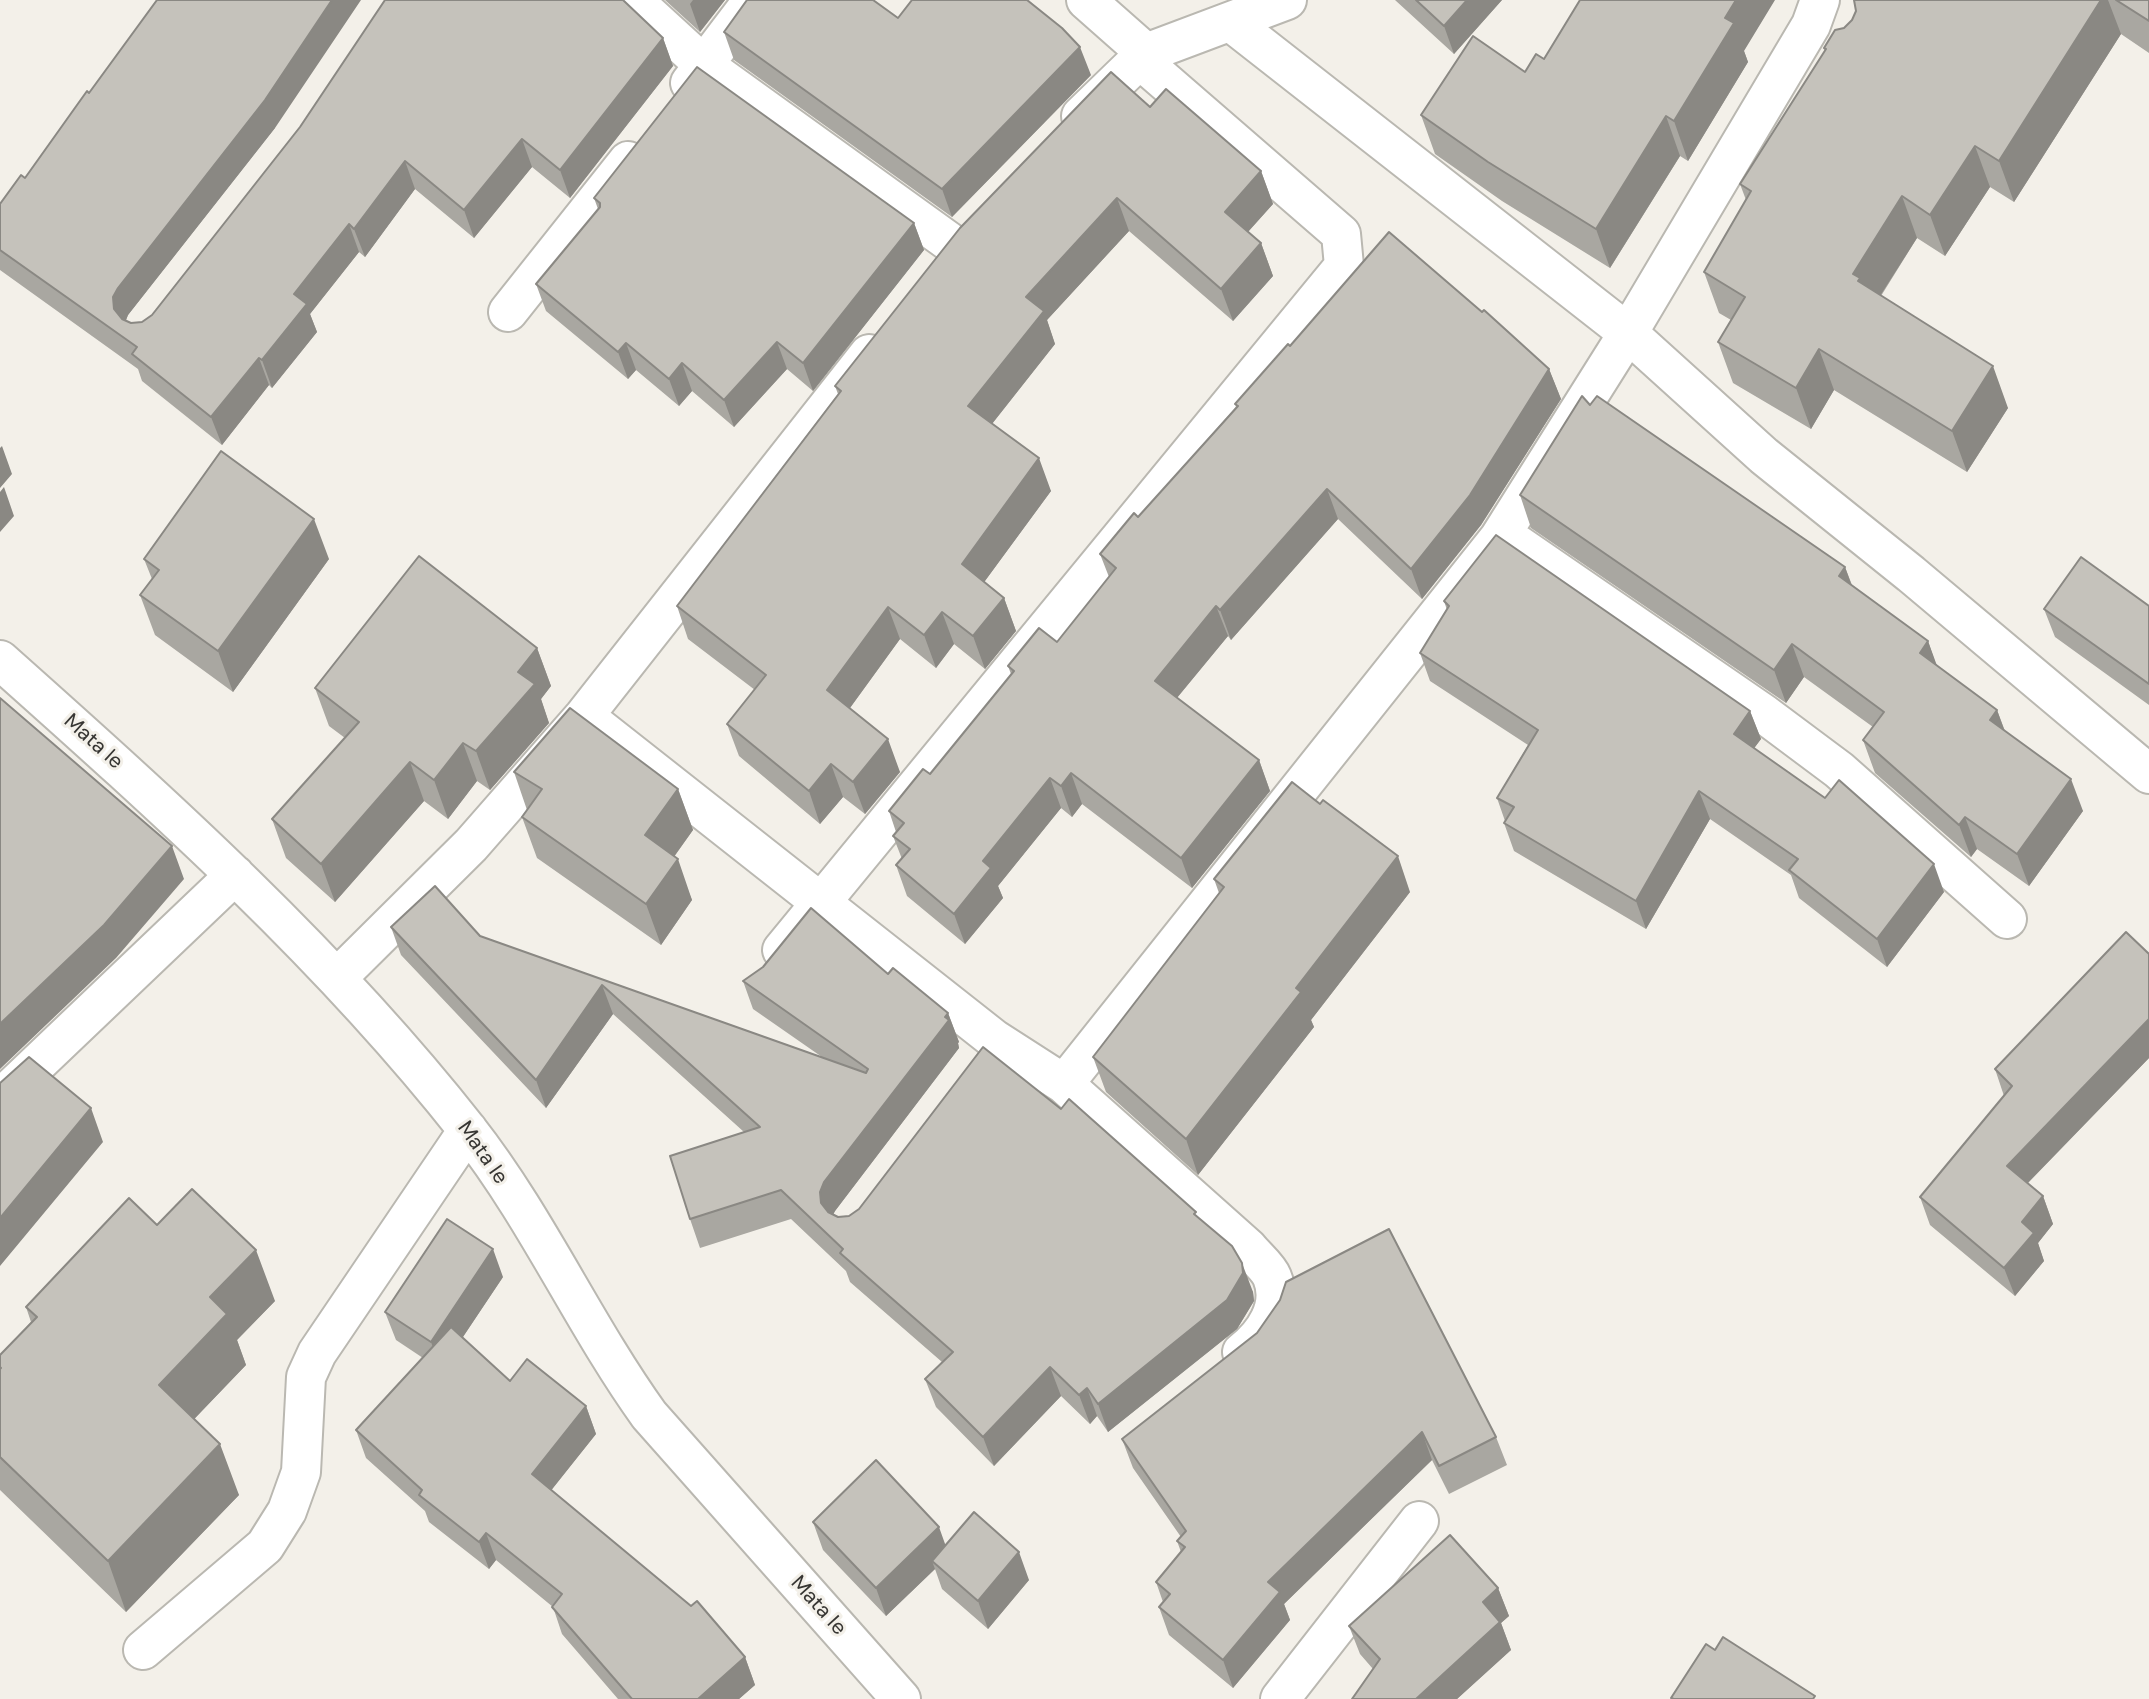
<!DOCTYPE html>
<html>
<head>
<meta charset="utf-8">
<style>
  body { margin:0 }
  canvas { display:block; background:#f3f0e9 }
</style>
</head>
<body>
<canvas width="2149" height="1699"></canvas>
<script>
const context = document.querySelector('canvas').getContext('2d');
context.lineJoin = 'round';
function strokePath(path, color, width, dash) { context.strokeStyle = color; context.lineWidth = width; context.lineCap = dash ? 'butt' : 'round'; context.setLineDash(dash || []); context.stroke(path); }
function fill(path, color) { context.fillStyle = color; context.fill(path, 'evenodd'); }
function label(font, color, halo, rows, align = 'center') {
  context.font = font + ' "DM Sans",sans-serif'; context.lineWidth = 6; context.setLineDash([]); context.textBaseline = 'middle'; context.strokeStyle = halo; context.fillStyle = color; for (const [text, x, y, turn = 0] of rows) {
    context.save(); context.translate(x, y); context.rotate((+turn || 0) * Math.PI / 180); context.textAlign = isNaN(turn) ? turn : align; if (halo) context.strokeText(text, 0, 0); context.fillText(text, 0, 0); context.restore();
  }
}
const minor = new Path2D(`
  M633 0 704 65 955 246
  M1086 0 1146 53
  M1232 23 1628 333 1764 456 1911 574 2149 774
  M690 83 753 0
  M1081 116 1146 53 1287 0
  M508 312 628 161
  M1499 538 1628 333 1811 25 1820 0
  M0 660C165 807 330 955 467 1129 537 1218 583 1323 649 1415L901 1699
  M584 716 994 1039 1064 1084 1248 1248C1255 1257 1268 1267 1272 1277 1284 1306 1264 1335 1242 1352
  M782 950 1344 266 1341 234 1138 58
  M338 977 471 845 584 716 869 354
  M1064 1084 1499 538H1508L1764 714 1839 770 2007 919
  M0 1099 235 875
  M143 1650 265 1546 287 1511 301 1472 306 1377 317 1353 468 1130
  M1280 1699 1419 1521`);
strokePath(minor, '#bab8b1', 42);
strokePath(minor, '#fff', 38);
fill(new Path2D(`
  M665 0H725L700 32Z
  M1395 0H1502L1454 54Z
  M1854 0H2149V53L2121 34 2014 202 1990 187 1945 256 1917 238 1881 296 2008 408 1967 472 1834 390 1811 429 1733 383 1718 342 1731 320 1719 313 1704 272 1746 200 1740 184 1825 51 1824 48 1852 20 1856 11Z
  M898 18 1091 75 952 217 734 60 724 32Z
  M663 38 673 66 570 198 532 167 474 238 415 189 365 257 359 252 310 314 317 332 272 388 269 385 222 445 142 381 138 369 0 270V204L25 178 89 93 275 128 128 315 126 320 131 323 142 322 152 315 300 127Z
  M1744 51 1748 62 1688 161 1680 156 1610 268 1502 201 1435 154 1421 115 1525 72Z
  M1150 107 1261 171 1273 204 1248 232 1261 243 1273 276 1233 321 1129 231 1047 320 1055 344 992 424 1051 491 984 582 1004 598 1016 631 985 669 954 644 936 668 900 639 850 708 900 772 865 814 843 797 820 824 739 756 727 724 755 690 688 639 677 606 838 394 835 386Z
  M594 198 914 223 924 250 813 391 787 369 734 427 692 391 679 406 636 370 628 379 546 311 536 284 598 209Z
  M1482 312 1549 369 1561 399 1481 525 1422 599 1338 519 1231 640 1228 636 1177 698 1259 760 1270 791 1192 888 1082 804 1072 817 1061 808 998 886 1003 898 965 944 907 896 896 865 902 859 893 836 896 832 889 811 930 774 1011 674 1008 666 1057 642 1109 577 1100 554 1138 517 1236 407 1235 404 1290 346Z
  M1590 405 1845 567 1852 585 1928 641 1936 665 1997 710 2005 731 2083 811 2029 886 1977 849 1971 857 1875 773 1863 740 1873 727 1804 677 1786 703 1531 528 1520 495Z
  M144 559H329L233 692 155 635 140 595 152 579Z
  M1444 601 1750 711 1761 739 1754 748 1944 892 1887 967 1799 898 1791 875 1710 819 1646 929 1514 851 1504 823 1505 821 1497 798 1528 745 1430 681 1420 653 1447 610Z
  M2149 606V705L2055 637 2044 609Z
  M537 648 551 686 541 699 549 723 490 790 477 781 448 819 424 801 335 902 286 858 272 819 345 738 329 726 315 688Z
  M514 772 678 789 693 830 674 857 692 900 661 945 537 858 522 817 527 810Z
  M1214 879 1410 892 1311 1020 1314 1027 1198 1175 1106 1092 1093 1057 1219 893Z
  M391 927 480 936 822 1057 753 1009 743 981 888 974 948 1013 959 1042 958 1043 959 1048 835 1211 833 1215 838 1217 849 1216 1061 1109 1198 1217 1253 1292 1254 1301 1237 1329 1108 1432 1097 1416 1090 1424 1061 1396 994 1466 936 1407 925 1379 942 1362 850 1282 846 1271 791 1219 700 1248 690 1219 744 1132 613 1014 546 1108 401 955Z
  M2149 954V1058L2028 1183 2043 1196 2053 1224 2038 1243 2044 1261 2015 1296 1930 1225 1920 1197 2004 1096 1995 1069Z
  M157 1225 275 1301 237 1340 246 1365 194 1419 239 1495 126 1612 0 1490V1355L31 1322 26 1307Z
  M503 1277 462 1338 510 1381 586 1406 596 1434 551 1490 745 1657 755 1685 739 1699H618L562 1634 553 1607 496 1560 489 1569 429 1522 425 1511 366 1458 356 1430 423 1358 396 1340 385 1312Z
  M1257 1333 1496 1437 1507 1465 1449 1494 1432 1460 1284 1604 1290 1620 1233 1688 1169 1635 1159 1607 1163 1602 1156 1582 1181 1552 1177 1541 1181 1537 1133 1468 1122 1439Z
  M813 1522 946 1545 1029 1580 988 1629 942 1589 935 1569 886 1616 823 1550Z
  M1498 1588 1509 1616 1501 1623 1511 1650 1457 1699H1352L1373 1669 1360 1654 1349 1626Z`), '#a9a7a1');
fill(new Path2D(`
  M332 0H361L275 128 128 315 124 325 114 309 113 297 118 288Z
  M693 0H725L700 32 690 4Z
  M1467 0H1502L1454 54 1444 26Z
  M1736 0H1775L1744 51 1748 62 1688 161 1674 121 1725 18Z
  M2101 0H2108L2121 34 2014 202 1999 161Z
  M663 38 673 66 570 198 560 170Z
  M1080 47 1091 75 952 217 942 189Z
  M1666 116 1680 156 1610 268 1596 229Z
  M522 139 532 167 474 238 464 210Z
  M1975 146 1990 187 1945 256 1930 215Z
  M405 161 415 189 365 257 354 229Z
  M1261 171 1273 204 1237 244 1225 212Z
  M1902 196 1917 238 1871 310 1853 274Z
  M1117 198 1129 231 1047 320 1055 344 980 439 968 406 1026 297Z
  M914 223 924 250 813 391 803 363Z
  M349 224 359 252 310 314 317 332 272 388 262 360 294 294Z
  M1261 243 1273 276 1233 321 1221 289Z
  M777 342 787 369 734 427 724 400Z
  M626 343 636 370 628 379 618 352Z
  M1819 349 1834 390 1811 429 1796 388Z
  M259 358 269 385 222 445 211 417Z
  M682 363 692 391 679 406 669 379Z
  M1993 366 2008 408 1967 472 1952 431Z
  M1549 369 1561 399 1481 525 1422 599 1411 569Z
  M2 446 12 474 0 488V448Z
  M1039 458 1051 491 974 596 962 564Z
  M4 487 14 516 0 532V492Z
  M1327 489 1338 519 1231 640 1220 610Z
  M314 519 329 559 233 692 218 651Z
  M1845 567 1857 600 1839 576Z
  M1004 598 1016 631 985 669 973 636Z
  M1216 606 1228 636 1166 711 1155 681Z
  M888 607 900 639 839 723 827 690Z
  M942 612 954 644 936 668 924 635Z
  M1928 641 1940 674 1920 653Z
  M1792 644 1804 677 1786 703 1774 670Z
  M537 648 551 686 541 699 549 723 490 790 476 751 518 672Z
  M1997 710 2009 743 1990 720Z
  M1750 711 1761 739 1744 762 1734 734Z
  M888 739 900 772 865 814 853 782Z
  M463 743 477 781 448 819 434 780Z
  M1259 760 1270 791 1192 888 1181 858Z
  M410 762 424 801 335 902 321 864Z
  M831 764 843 797 820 824 809 791Z
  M1071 773 1082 804 1072 817 1061 786Z
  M1050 778 1061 808 998 886 1003 898 965 944 954 914 983 861Z
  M2071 779 2083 811 2029 886 2017 854Z
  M678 789 693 830 660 876 645 835Z
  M1699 791 1710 819 1646 929 1636 901Z
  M1965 817 1977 849 1971 857 1959 825Z
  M172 846 184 879 116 958 0 1069V1024Z
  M1398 856 1410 892 1311 1020 1314 1027 1198 1175 1186 1139 1296 988Z
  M678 859 692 900 661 945 646 904Z
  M1934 864 1944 892 1887 967 1877 939Z
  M602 985 613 1014 546 1108 536 1080Z
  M948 1013 959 1042 958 1043 959 1048 835 1211 830 1220 821 1203 820 1192 824 1182Z
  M2149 1019V1058L2017 1194 2007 1166Z
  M91 1108 103 1142 0 1266V1218Z
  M2043 1196 2053 1224 2038 1243 2044 1261 2015 1296 2004 1268 2022 1222Z
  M493 1249 503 1277 441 1370 431 1342Z
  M256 1250 275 1301 237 1340 246 1365 178 1436 159 1385 210 1297Z
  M1242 1263 1253 1292 1254 1301 1237 1329 1108 1432 1098 1404Z
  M1050 1367 1061 1396 994 1466 983 1437Z
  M1087 1388 1097 1416 1090 1424 1079 1395Z
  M586 1406 596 1434 542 1502 532 1474Z
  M1422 1432 1432 1460 1284 1604 1290 1620 1233 1688 1223 1660 1268 1582Z
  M220 1444 239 1495 126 1612 108 1561Z
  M939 1527 949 1555 932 1561 935 1569 886 1616 876 1588Z
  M486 1533 496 1560 489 1569 479 1542Z
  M1019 1552 1029 1580 988 1629 978 1601Z
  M1498 1588 1509 1616 1501 1623 1511 1650 1457 1699H1416L1483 1602Z
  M745 1657 755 1685 739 1699H698Z`), '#8a8883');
const building = new Path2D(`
  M157 0H332L265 100 118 288 113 297 114 309 122 319 131 323 142 322 152 315 300 127 385 0H623L663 38 560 170 522 139 464 210 405 161 354 229 349 224 294 294 307 304 262 360 259 358 211 417 132 354 137 347 0 250V204L21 175 25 178 87 91 89 93Z
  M747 0H873L898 18 912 0H1027L1062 28 1080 47 942 189 724 32Z
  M1416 0H1467L1444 26Z
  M1580 0H1736L1725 18 1734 23 1674 121 1666 116 1596 229 1488 162 1421 115 1473 36 1525 72 1536 54 1544 59Z
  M1854 0H2101L1999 161 1975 146 1930 215 1902 196 1853 274 1860 278 1858 281 1993 366 1952 431 1819 349 1796 388 1718 342 1745 297 1704 272 1751 191 1740 184 1826 49 1824 48 1835 30 1844 28 1852 20 1856 11Z
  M2116 0H2149V21Z
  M697 67 914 223 803 363 777 342 724 400 682 363 669 379 626 343 618 352 536 284 600 207V203L594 198Z
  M1111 72 1150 107 1166 89 1261 171 1225 212 1261 243 1221 289 1117 198 1026 297 1044 311 968 406 1039 458 962 564 1004 598 973 636 942 612 924 635 888 607 827 690 888 739 853 782 831 764 809 791 727 724 766 675 677 606 841 391 835 386 960 228Z
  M1389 232 1482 312 1484 310 1549 369 1470 495 1411 569 1327 489 1220 610 1216 606 1155 681 1259 760 1181 858 1071 773 1061 786 1050 778 983 861 991 868 954 914 896 865 910 849 893 836 904 823 889 811 923 769 930 774 1014 671 1008 666 1039 628 1057 642 1116 568 1100 554 1134 513 1138 517 1238 406 1235 404 1288 344 1290 346Z
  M1582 396 1590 405 1597 396 1845 567 1839 576 1928 641 1920 653 1997 710 1990 720 2071 779 2017 854 1965 817 1959 825 1863 740 1884 712 1792 644 1774 670 1520 495Z
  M221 451 314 519 218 651 140 595 159 570 144 559Z
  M1496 535 1750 711 1734 734 1825 798 1839 780 1934 864 1877 939 1789 870 1798 859 1699 791 1636 901 1504 823 1514 807 1497 798 1538 730 1420 653 1449 606 1444 601Z
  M419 556 537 648 518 672 535 684 476 751 463 743 434 780 410 762 321 864 272 819 359 722 315 688Z
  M2081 557 2149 606V684L2044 609Z
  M0 698 172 846 104 925 0 1024Z
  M570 708 678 789 645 835 678 859 646 904 522 817 542 789 514 772Z
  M1292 782 1320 804 1323 800 1398 856 1296 988 1301 992 1186 1139 1093 1057 1224 887 1214 879Z
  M435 886 480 936 866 1073 868 1069 743 981 763 967 811 908 888 974 893 968 948 1013 945 1017 949 1020 824 1182 820 1192 821 1203 828 1212 838 1217 849 1216 859 1209 983 1047 1061 1109 1069 1099 1196 1212 1194 1214 1232 1246 1242 1263 1243 1273 1227 1300 1098 1404 1087 1388 1079 1395 1050 1367 983 1437 925 1379 953 1352 840 1253 843 1249 781 1190 690 1219 670 1156 760 1127 602 985 536 1080 391 927Z
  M2126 932 2149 954V1019L2007 1166 2043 1196 2022 1222 2034 1233 2004 1268 1920 1197 2012 1086 1995 1069Z
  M29 1057 91 1108 0 1218V1083Z
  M192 1189 256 1250 210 1297 227 1314 159 1385 220 1444 108 1561 0 1457V1369L1 1368 0 1367V1355L37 1317 26 1307 129 1198 157 1225Z
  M447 1219 493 1249 431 1342 385 1312Z
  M1389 1229 1496 1437 1439 1466 1422 1432 1268 1582 1280 1592 1223 1660 1159 1607 1170 1594 1156 1582 1185 1547 1177 1541 1186 1531 1122 1439 1257 1333 1280 1300 1286 1282Z
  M451 1327 510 1381 527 1359 586 1406 532 1474 691 1606 697 1601 745 1657 698 1699H632L552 1607 562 1594 486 1533 479 1542 419 1495 422 1490 356 1430Z
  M876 1460 939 1527 876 1588 813 1522Z
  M974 1512 1019 1552 978 1601 932 1561Z
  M1450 1535 1498 1588 1483 1602 1500 1622 1416 1699H1352L1380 1659 1349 1626Z
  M1723 1637 1815 1696 1813 1699H1674L1671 1698 1706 1644 1715 1650Z`);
fill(building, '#c5c2bb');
strokePath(building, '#8a8883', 2);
label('21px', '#373633', '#f3f0e9', [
  ["Mata Ie",93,742,42],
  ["Mata Ie",482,1153,55],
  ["Mata Ie",818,1606,48]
]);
</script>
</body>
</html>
